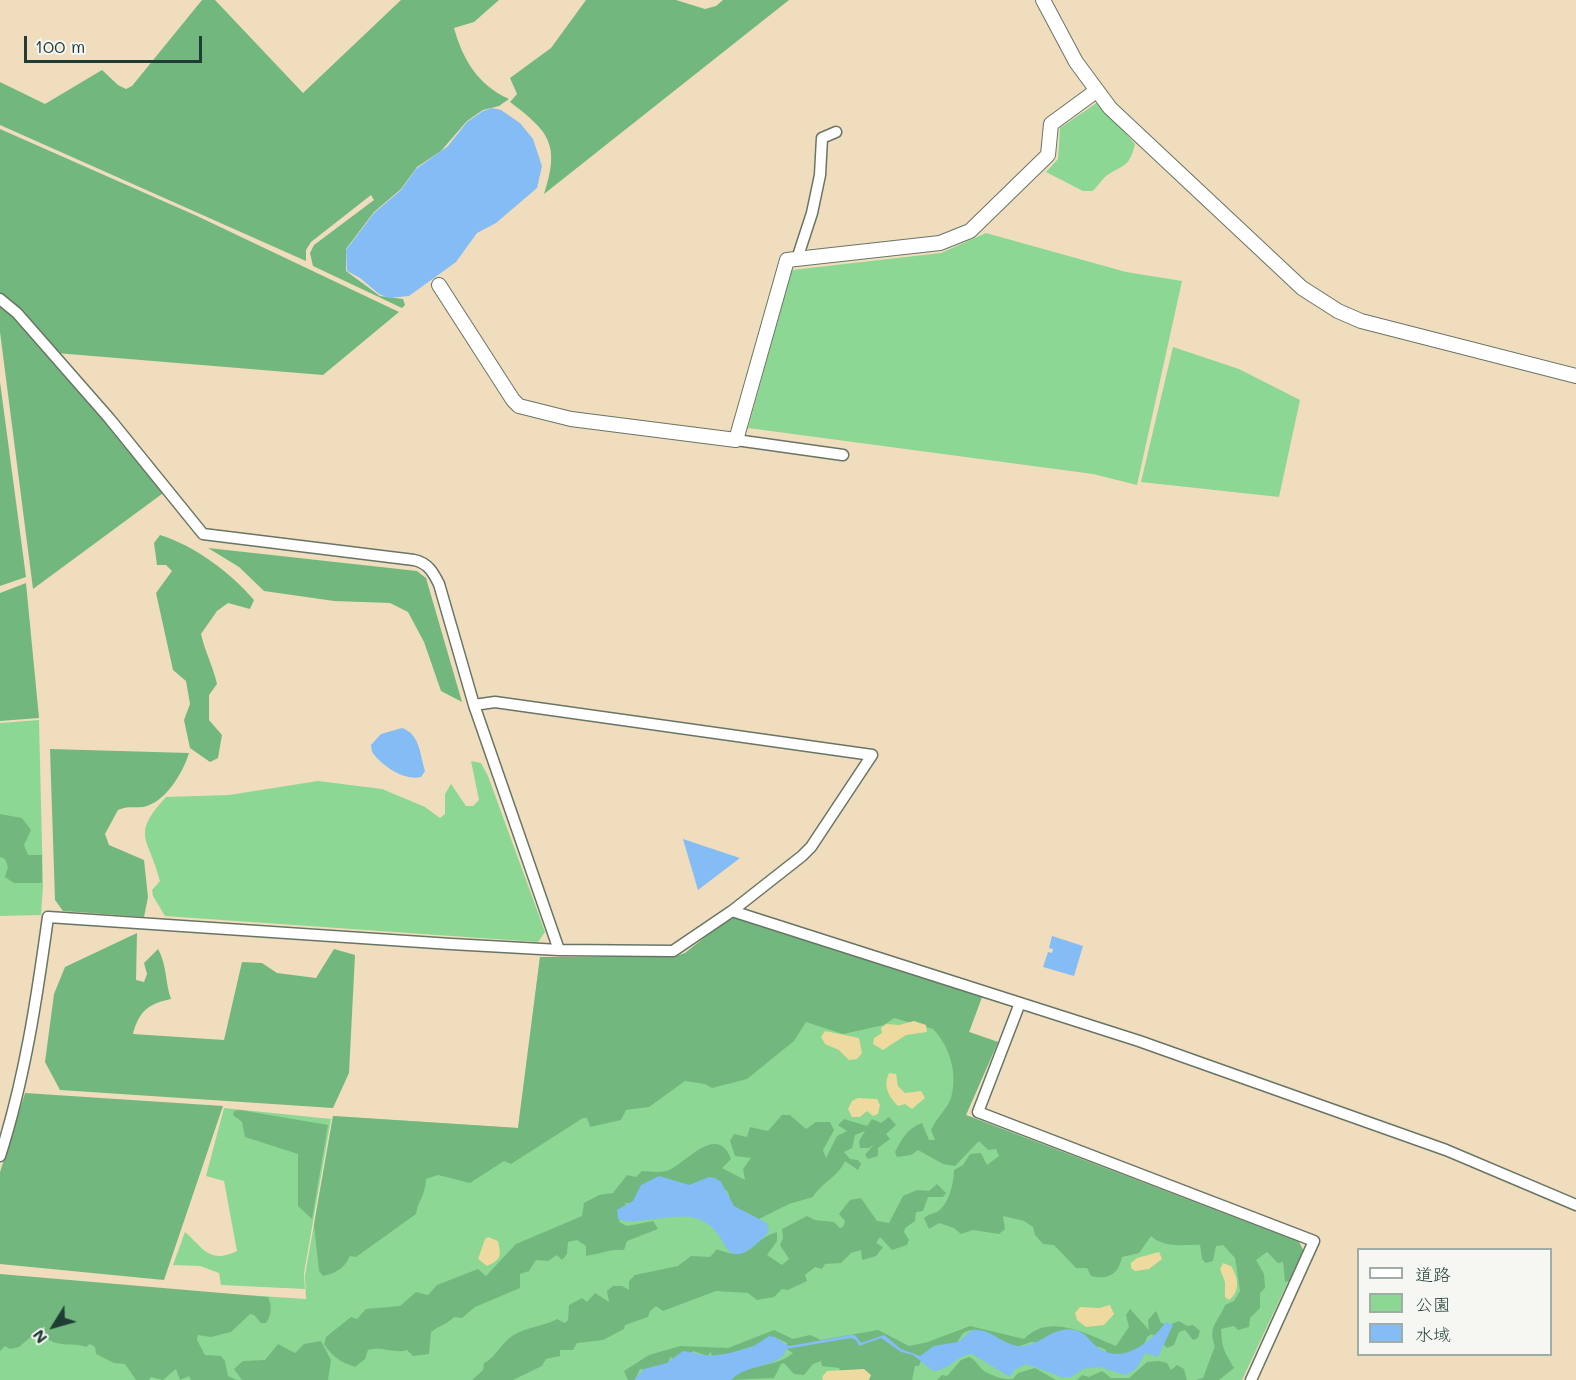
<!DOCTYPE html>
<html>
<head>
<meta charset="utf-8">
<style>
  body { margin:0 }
  #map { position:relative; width:1576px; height:1380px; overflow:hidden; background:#f0ddbd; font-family:Mali,"Klee One",sans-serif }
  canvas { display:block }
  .legend { position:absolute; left:1357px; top:1248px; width:195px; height:108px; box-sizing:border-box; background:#f6f6f2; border:2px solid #a0aca6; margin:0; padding:8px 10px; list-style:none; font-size:18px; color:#1f3d34 }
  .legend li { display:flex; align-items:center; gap:12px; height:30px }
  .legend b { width:30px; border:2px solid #a0aca6 }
  .north { position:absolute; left:24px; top:1296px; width:60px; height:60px; -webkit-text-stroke:4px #f6f6f2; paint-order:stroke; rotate:233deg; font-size:16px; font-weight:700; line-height:24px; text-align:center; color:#1f3d34 }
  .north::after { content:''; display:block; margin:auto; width:21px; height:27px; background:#1f3d34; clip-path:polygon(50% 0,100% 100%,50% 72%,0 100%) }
  .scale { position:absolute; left:24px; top:36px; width:178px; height:27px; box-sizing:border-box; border:3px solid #1f3d34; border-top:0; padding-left:8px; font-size:18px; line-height:21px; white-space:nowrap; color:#1f3d34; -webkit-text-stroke:4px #f6f6f2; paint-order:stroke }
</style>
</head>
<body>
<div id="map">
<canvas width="1576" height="1380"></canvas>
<ul class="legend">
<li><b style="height:8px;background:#fff"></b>道路</li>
<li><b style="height:16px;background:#8dd794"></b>公園</li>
<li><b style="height:16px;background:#84bcf5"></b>水域</li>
</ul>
<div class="north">N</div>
<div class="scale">100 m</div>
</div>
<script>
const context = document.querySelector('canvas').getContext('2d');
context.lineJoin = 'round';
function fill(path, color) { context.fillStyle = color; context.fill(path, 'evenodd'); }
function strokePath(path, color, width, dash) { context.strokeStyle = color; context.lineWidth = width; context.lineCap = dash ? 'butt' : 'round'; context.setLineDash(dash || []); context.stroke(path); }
fill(new Path2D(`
  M1098 102 1135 144C1129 169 1123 164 1106 176 1100 181 1098 187 1092 191H1083L1046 172 1058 159 1060 128Z
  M986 233 1126 272 1182 281 1137 485 1093 474 748 428 792 270 941 253Z
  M1173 347 1239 369 1300 400 1279 497 1141 482Z
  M39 720 43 886 41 915 0 916V723Z
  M471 761 481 763 488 776 545 932 538 942 165 916 153 896 152 890 160 881C149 837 130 836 166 797L229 795 318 781 382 789 425 807 440 818 445 814V794L451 784 466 806H473L479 800Z
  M732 916 982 997 969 1032 998 1042 966 1115 1299 1242 1303 1250 1242 1380H0V1275L62 1283 306 1299 305 1275 333 1116 518 1128 540 957H674L685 953Z
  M224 1108 331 1119 304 1273 305 1289 221 1285 219 1273 200 1266 173 1265 185 1232C204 1249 210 1264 237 1251L224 1181 206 1176Z`), '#8dd794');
fill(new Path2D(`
  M202 0H215L303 93 401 0H499L474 22 454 28C463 60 478 85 509 99L499 106 483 110 467 121 441 151 417 167 401 189 374 212 346 249V271L380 296 403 299 405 305 402 308 313 266 310 253 314 245 374 200 371 195 311 242 306 250V261L0 125V82L45 104 102 70 118 85 126 89 132 86Z
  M586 0H676L705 9 716 6 723 0H789L544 194C560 145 550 132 510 102L517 94 510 78 551 48Z
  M0 129 197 216 399 312 323 375 56 353 0 295Z
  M0 305 13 314 166 491 33 589 0 332Z
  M0 382 26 577 0 586Z
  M160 535C195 546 230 572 254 600L250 609 228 603 217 611 201 634C205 652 213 666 217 684L209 695V720L222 735 218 758 210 762 190 748 184 720 190 704 186 681 173 670 156 593 172 571 166 565H157L154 543Z
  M208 548 417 571 426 578 462 702 441 691 424 642 408 612 390 603 334 601 264 591 239 567Z
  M26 583 39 718 0 721V593Z
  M50 749 189 753C183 773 165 803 143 807 134 808 127 806 118 810L105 834 109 845 144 860 148 897 144 917 63 911 55 900Z
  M0 814 22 818 31 830 24 845 28 855H42V883H14L5 877 8 867 5 859 0 857Z
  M732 916 982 997 969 1032 998 1042 966 1115 1299 1242 1303 1250 1289 1281 1285 1282 1283 1262 1278 1263 1267 1252 1256 1260 1264 1274 1265 1288 1260 1293V1308L1250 1318 1249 1327 1238 1330 1234 1326 1221 1329C1222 1350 1225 1352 1234 1368L1219 1380H1196L1203 1378 1215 1346C1207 1327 1219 1321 1225 1305L1234 1301 1240 1291 1235 1258 1223 1245 1216 1246 1213 1261 1206 1263 1202 1259 1200 1245C1182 1244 1166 1249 1151 1236L1139 1253 1122 1257C1118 1275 1108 1280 1091 1276L1087 1268H1076L1054 1245 1043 1244 1035 1235 1033 1227 1024 1221 1003 1216 1005 1229 999 1234 973 1230 961 1234 954 1228 939 1223 929 1229 924 1218C929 1214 932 1214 937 1212 949 1205 954 1182 954 1170L963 1165 970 1154 981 1153 987 1165 999 1156 996 1149 988 1150 979 1141 955 1166 943 1164 918 1150 911 1155 897 1157 895 1152C902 1138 908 1128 922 1123L929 1140H935L931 1130C936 1118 947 1109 951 1098 958 1073 950 1047 933 1029L894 1018 884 1025 843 1034 806 1022 794 1041 747 1079 712 1088 705 1084 685 1081 649 1107 626 1110 621 1120 590 1127 587 1118H583L511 1164 504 1161 470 1183 438 1175 426 1179C425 1197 419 1198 416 1214L356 1257 350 1256C344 1269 336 1273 323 1276L319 1271 314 1225 333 1116 518 1128 540 957H674L685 953Z
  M137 933 136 980 144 982 147 974 144 963 158 949C167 965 165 982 171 999 148 1004 139 1011 133 1034L224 1040 242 962 262 963 277 973 316 978 334 949 355 955 349 1073 333 1108 60 1090 45 1062 54 994 65 967Z
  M25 1093 223 1106 164 1280 0 1264V1172Z
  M240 1110 328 1125 312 1219 298 1206V1154L245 1137 242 1122 233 1115 234 1111Z
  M782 1115H790L806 1129 816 1122H830L834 1130 823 1150 826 1158 837 1136 847 1131 838 1125 844 1119 867 1126 872 1119 881 1123 889 1117 896 1125 886 1134 890 1139 878 1148V1156L868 1159 865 1155 874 1144 869 1148H860L859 1141 865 1131 855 1135 852 1148 844 1152 850 1159 858 1160 861 1164 858 1170 845 1161C838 1177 822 1182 813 1197L789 1204 757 1220 732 1206 728 1192 713 1180 636 1204 626 1203 619 1222 627 1226 653 1221 658 1229 627 1241 624 1250C610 1249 600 1254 586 1256V1246L577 1240 568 1242 567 1254 562 1260 557 1255 548 1261 536 1260 529 1271 520 1274V1288L475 1307 462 1318 454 1317C447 1324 439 1326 431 1332L429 1354 413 1356 407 1350C394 1354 382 1346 368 1350L365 1359 355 1367C342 1363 331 1356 324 1344L326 1337 351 1317 357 1319 366 1309 400 1306 416 1292 428 1295 437 1285 478 1269 486 1276 516 1244 582 1216 584 1203 599 1195 613 1193 627 1175 636 1177 642 1171C649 1171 659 1173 666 1171 684 1166 717 1121 731 1159L722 1168 745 1180 743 1169 751 1158 735 1156 730 1141 734 1134 747 1137 750 1127 768 1131Z
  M937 1184 946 1193 943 1197H928L923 1211 916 1212 915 1221 905 1228 904 1232 909 1240 907 1245 892 1250 880 1237 876 1243 883 1247 876 1256 862 1260 861 1250 851 1253 841 1263 825 1264 822 1269 815 1267 805 1275 807 1281 788 1290 782 1289 774 1297 757 1300 748 1293 716 1291 663 1311 656 1306 650 1311 648 1317 625 1325 624 1329 603 1340 577 1343 573 1350H560V1356L546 1359 542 1366 513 1380H472L483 1370 484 1363C494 1359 501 1344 512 1336 525 1327 542 1327 557 1319L565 1323 568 1320 569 1305 582 1298 587 1302 595 1293 609 1302 607 1291 613 1286H622L629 1290V1281L635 1275 678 1266 691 1256 710 1257 717 1249C753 1264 749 1240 777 1232V1241L767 1255 782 1265 789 1259 780 1245 783 1238 782 1229 807 1216 815 1220 834 1222 840 1228 843 1227 845 1221 839 1214 850 1200 861 1198 877 1221 889 1223 903 1196 917 1190 929 1191Z
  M0 1274 268 1297C272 1305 272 1315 266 1323H261L254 1315 250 1314 231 1332 211 1337 198 1335 197 1340 205 1355 221 1356 225 1361 228 1376 237 1380H191L189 1376 180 1380 176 1369 163 1380 151 1377 149 1380H136L125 1364 114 1363 96 1354 95 1347 90 1344 86 1347C76 1343 66 1346 56 1343 47 1340 43 1334 33 1335L19 1347 10 1349 5 1346 0 1351Z
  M1130 1309 1149 1330 1148 1320 1156 1311 1161 1323 1169 1325 1179 1321 1187 1326 1193 1325 1200 1331 1198 1338 1193 1340 1185 1330 1179 1332 1174 1345 1167 1348 1152 1334 1147 1337C1143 1355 1120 1355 1104 1359L1106 1350 1100 1347 1031 1342 1015 1348 970 1330 963 1333 955 1346 921 1361 919 1366H915L912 1380H868L841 1374 839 1368 822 1366 821 1361 813 1364 804 1375 794 1374 784 1363 781 1364 774 1378 730 1380C748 1362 774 1369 793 1353L785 1348 787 1343 779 1339 747 1348 742 1358 712 1360 711 1352 708 1356 693 1351 682 1364 670 1357 668 1366 657 1367 656 1365 653 1372 640 1369 635 1380H628L624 1371 649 1355 680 1346 728 1348 774 1330 793 1339 810 1335 821 1340 878 1330 909 1346 928 1342 970 1326 1024 1339C1049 1312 1087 1334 1116 1346L1129 1327 1126 1315Z
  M321 1341 331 1360 328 1380H242L234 1369 243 1361 265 1360 278 1344 295 1353 304 1344Z
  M969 1357C977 1360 978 1367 984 1371 993 1376 1003 1380 1013 1379L1018 1373 1035 1368 1056 1380H937L942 1375 947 1376 961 1360Z
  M1159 1361 1167 1363 1171 1370 1177 1365 1184 1369 1187 1380H1077L1082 1375 1089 1377 1102 1371 1111 1378H1129L1147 1362Z`), '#72b87e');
fill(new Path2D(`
  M914 1021 926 1025 927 1032 906 1035 883 1050 873 1044 874 1038 882 1033 881 1028 886 1024 899 1025Z
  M825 1031 859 1038 862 1053 857 1059 849 1060 839 1050 825 1044 821 1037Z
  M889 1073 896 1074 898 1086 905 1093 921 1091 925 1098 912 1109 905 1104 898 1106C888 1096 883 1086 889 1073Z
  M858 1098 877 1099 880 1105 878 1114 873 1116 867 1111 860 1117H852L848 1109 852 1101Z
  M488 1237 498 1241C501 1256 502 1259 487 1266L478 1259 485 1239Z
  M1159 1252 1162 1259 1149 1269 1135 1271 1131 1268V1263L1137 1258Z
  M1223 1263 1231 1266C1238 1277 1241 1291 1229 1300L1225 1297V1282L1220 1269Z
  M1110 1305 1114 1314 1104 1325 1086 1327 1077 1320 1075 1313 1080 1307 1099 1308Z
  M864 1369 871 1375 869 1380H823L822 1377 827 1371Z`), '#eeda9e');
fill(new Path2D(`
  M492 108 501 110 520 123 533 139 542 166 537 188 496 223 477 233 456 262 409 296 389 298 379 294 360 278 347 271 346 250 374 213 401 190 416 169 448 146 467 122 483 111Z
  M402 728C420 734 420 755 425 771L421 777C404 781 382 766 372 752L371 745 381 734Z
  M683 839 740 858 698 890Z
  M1052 936 1083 946 1074 976 1043 967 1048 952 1052 953 1053 949 1049 948Z
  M659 1176 689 1185 709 1177 715 1178 721 1182 734 1206 767 1223 769 1232C761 1239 747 1256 735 1254 721 1251 723 1226 695 1218 672 1212 631 1227 618 1219L617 1210 633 1201 641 1185Z
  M1166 1322 1173 1325 1158 1357 1145 1353 1137 1368 1126 1375 1099 1367 1083 1369 1071 1377H1062L1026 1364 1014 1370 1010 1377 972 1354C956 1355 951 1370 933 1371L913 1355 901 1352 881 1338 859 1346 856 1340 851 1338 786 1349C784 1367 747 1363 731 1380H634L644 1369 667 1363 683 1351 710 1356 730 1353 754 1346 769 1336 775 1337 789 1346 851 1335H855L861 1343 884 1335 901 1349 920 1356 934 1346 958 1342 972 1330C991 1327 1003 1347 1023 1346 1042 1344 1055 1325 1075 1330 1085 1332 1089 1340 1096 1346 1121 1367 1151 1342 1166 1322Z`), '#84bcf5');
const minor = new Path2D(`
  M797 259 812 213 820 175 822 138 836 132
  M0 299 17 313 109 418 203 534 414 560C428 563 433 572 439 584L474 705 559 950
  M736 440 843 455
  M732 911 1139 1041 1446 1150 1576 1205
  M1020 1003 978 1112 1314 1241 1251 1380
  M0 1156C25 1078 37 997 48 917L451 944 559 950 673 951 732 911 802 856 811 847 872 755 495 702 474 705`);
const tertiary = new Path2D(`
  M1043 0 1076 62 1110 108 1302 288 1338 311 1361 321 1576 376
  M439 285 513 400 519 406 571 419 736 440 787 260 940 243 970 231 1048 155 1051 124 1096 91`);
strokePath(minor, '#687564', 13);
strokePath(tertiary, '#687564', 16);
strokePath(minor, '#fff', 10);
strokePath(tertiary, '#fff', 14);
</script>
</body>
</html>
